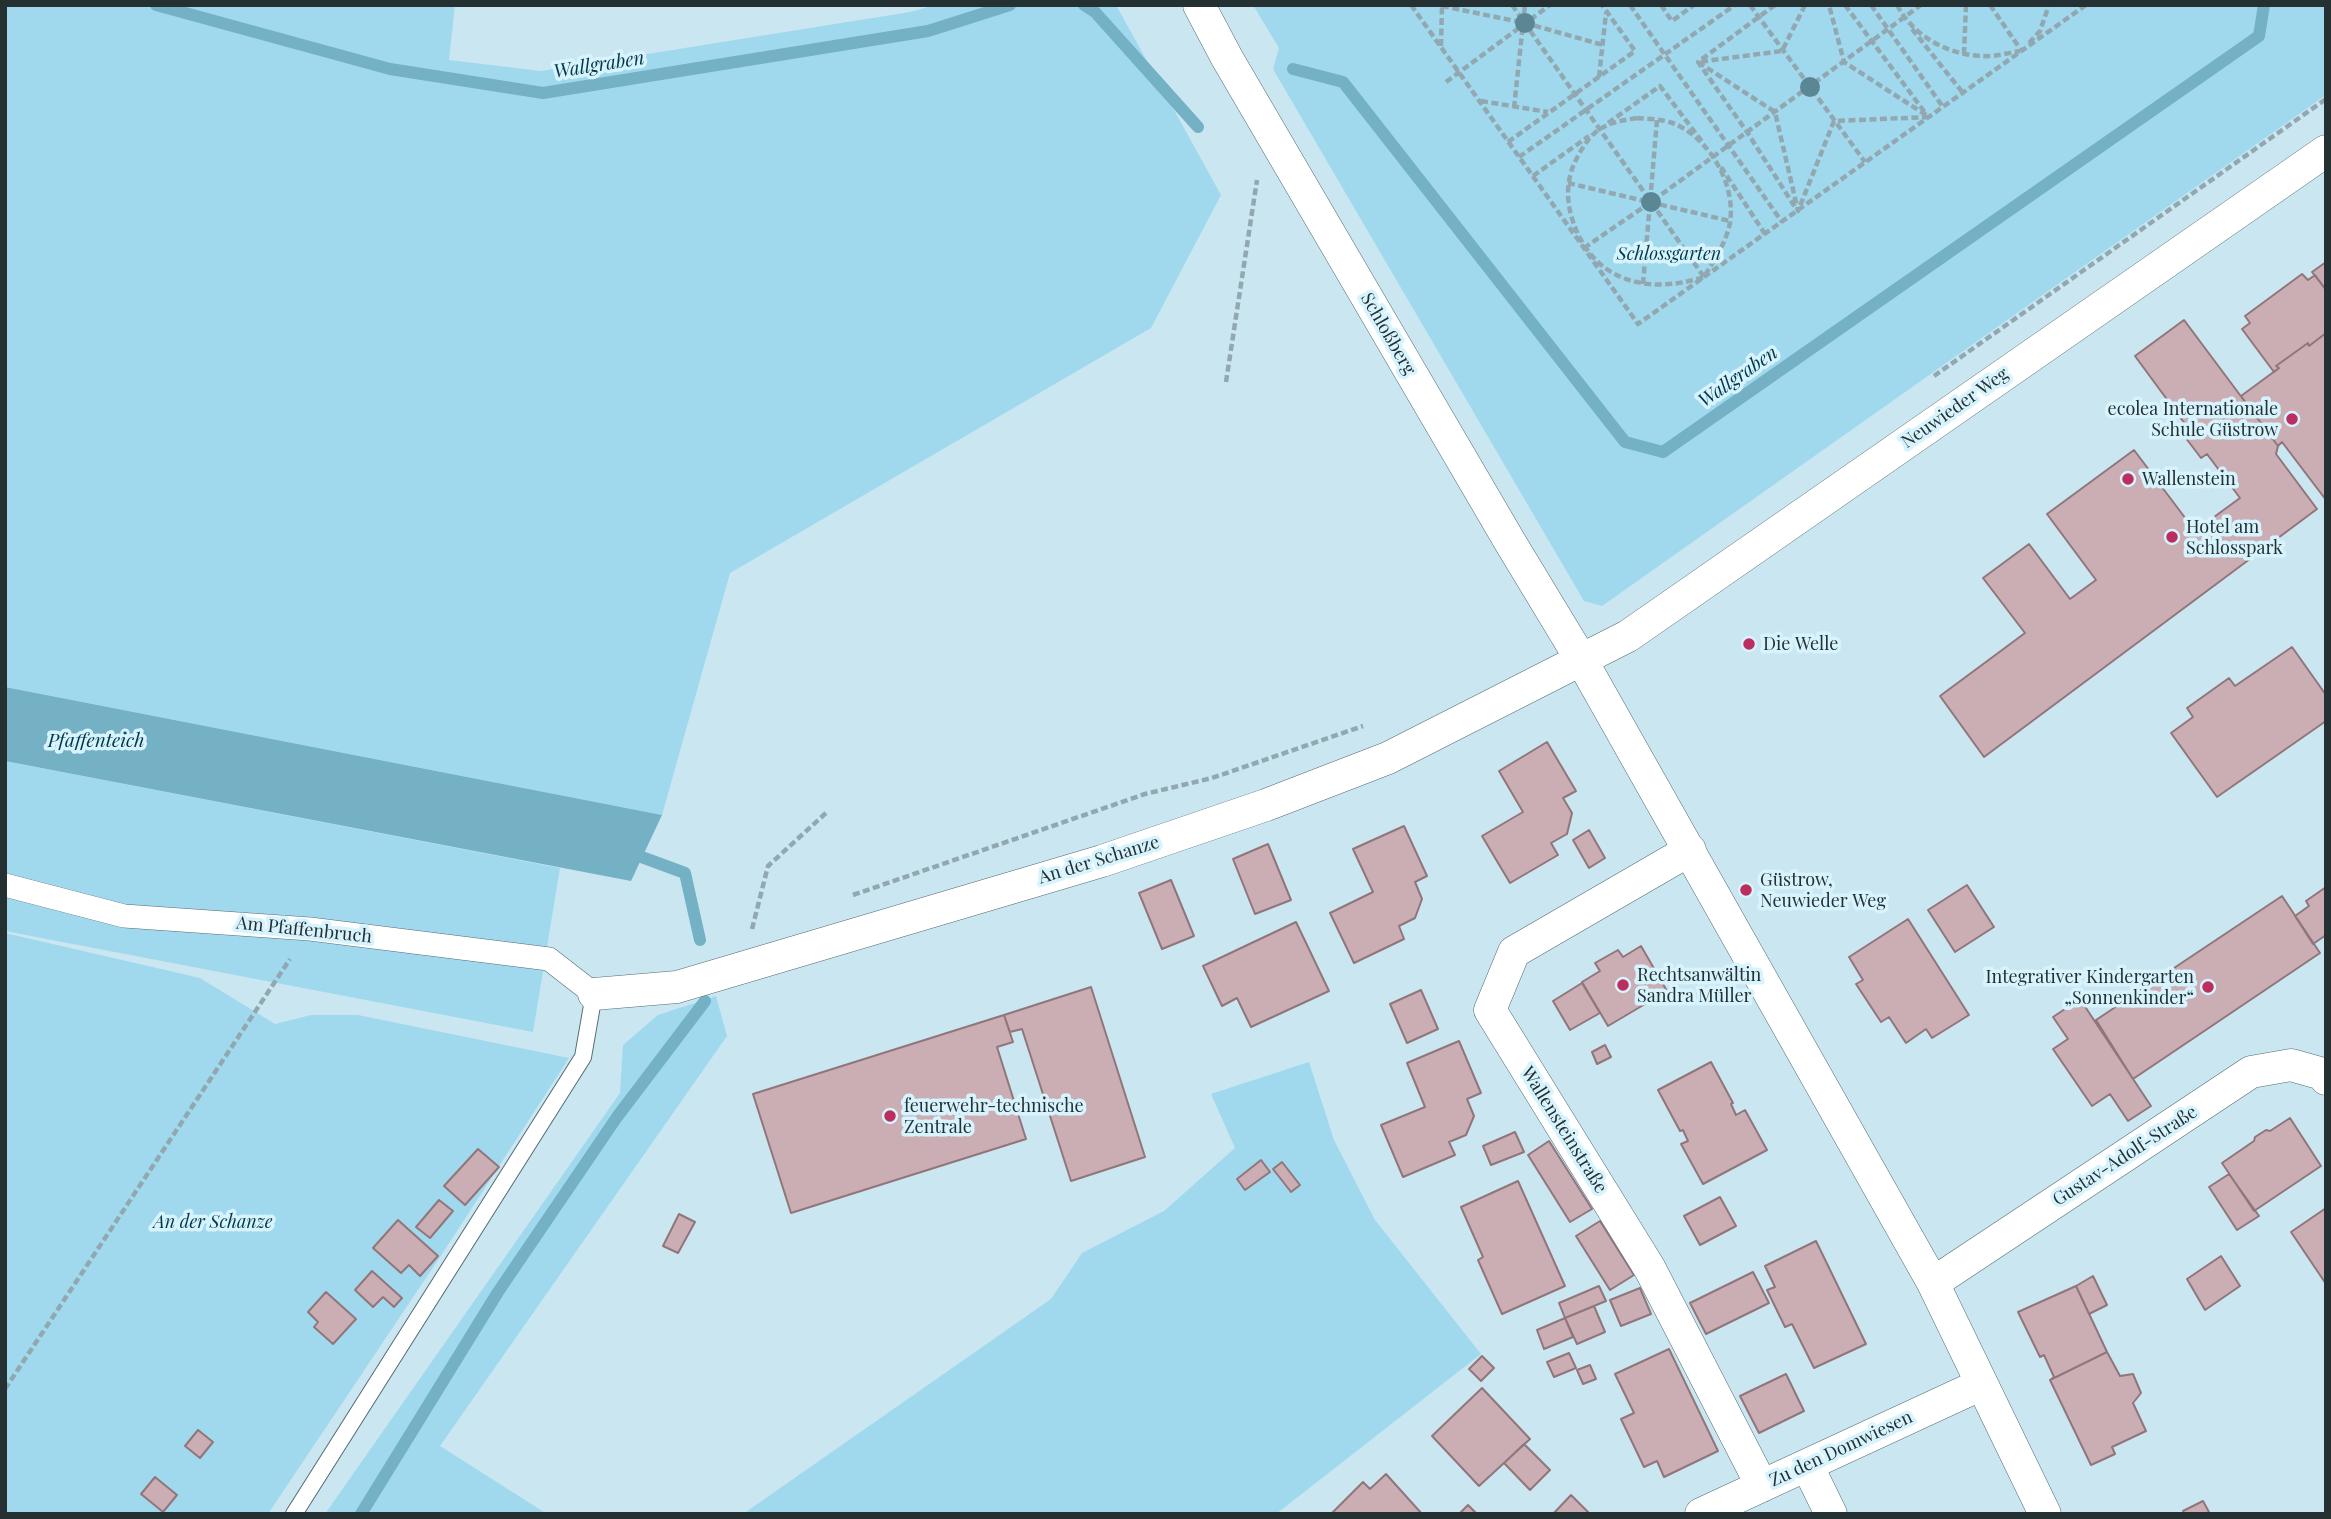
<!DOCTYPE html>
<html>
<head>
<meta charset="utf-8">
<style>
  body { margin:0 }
  #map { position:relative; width:2331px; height:1519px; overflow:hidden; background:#cae6f0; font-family:"Playfair Display",serif }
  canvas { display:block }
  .frame { position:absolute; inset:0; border:7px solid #253033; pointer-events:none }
</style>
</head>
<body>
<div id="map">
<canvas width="2331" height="1519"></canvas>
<div class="frame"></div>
</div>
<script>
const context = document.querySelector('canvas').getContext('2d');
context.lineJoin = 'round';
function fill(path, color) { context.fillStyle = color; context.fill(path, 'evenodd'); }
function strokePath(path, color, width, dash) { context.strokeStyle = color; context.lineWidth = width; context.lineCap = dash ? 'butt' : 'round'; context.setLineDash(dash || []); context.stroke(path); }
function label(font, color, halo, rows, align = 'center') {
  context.font = font + ' "Playfair Display",serif'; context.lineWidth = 7; context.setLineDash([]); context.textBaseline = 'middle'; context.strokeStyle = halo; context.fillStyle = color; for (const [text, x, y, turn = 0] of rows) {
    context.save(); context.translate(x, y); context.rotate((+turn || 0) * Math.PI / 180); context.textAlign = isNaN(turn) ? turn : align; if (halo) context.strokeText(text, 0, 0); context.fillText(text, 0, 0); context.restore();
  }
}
fill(new Path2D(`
  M5 5H455L449 60 541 71 910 12 935 5H1116L1221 195 1151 328 730 573 662 815 5 687Z
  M1253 5H2326V95L1602 606 1584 601 1273 69 1279 48Z
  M5 761 560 868 533 1032 5 931Z
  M5 933 200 978 275 1024 311 1015H358L569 1058 446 1248 268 1514H5Z
  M716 996 727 1036 440 1446 547 1514H325L620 1093 623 1045 658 1015Z
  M1309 1062 1334 1140 1375 1220 1481 1354 1276 1514H743L1051 1299 1082 1253 1164 1211 1235 1148 1211 1094Z`), '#a0d9ed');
fill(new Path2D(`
  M5 687 662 815 631 881 5 761Z`), '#74b1c5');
strokePath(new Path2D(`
  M156 5 390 69 543 93 928 31 1010 5
  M1084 5 1095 12 1198 127
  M1293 69 1343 82 1625 442 1663 452 2259 36 2264 5
  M628 852 685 873 700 940
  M361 1514 498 1292 617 1117 705 1001`), '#74b1c5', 12);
const building = new Path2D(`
  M2326 262V290L2312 272Z
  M2302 274 2308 280 2315 275 2326 290V333L2309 346 2308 343 2276 366 2279 368 2274 372 2242 329 2250 323 2245 316Z
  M2184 320 2278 446 2276 454 2317 509 1984 757 1940 696 2025 633 1983 578 2029 544 2070 599 2096 580 2047 514 2134 450 2195 531 2240 498 2207 454 2201 458 2182 433 2188 428 2135 356Z
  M2326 333V500L2282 442 2278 446 2241 396 2279 368 2276 366 2308 343 2309 346Z
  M2292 647 2326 695V721L2217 797 2171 733 2193 717 2187 708 2229 678 2235 686Z
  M1547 742 1576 791 1563 798 1572 813 1567 834 1551 843 1558 855 1510 883 1482 836 1523 812 1499 771Z
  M1404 826 1427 876 1415 882 1422 899 1415 918 1399 926 1404 939 1354 963 1330 913 1373 892 1353 849Z
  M1589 830 1605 858 1589 868 1573 840Z
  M1268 844 1291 900 1255 914 1233 859Z
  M1171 880 1194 936 1162 949 1139 893Z
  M1967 885 1994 927 1955 952 1928 910Z
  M2326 887V935L2313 944 2295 916 2309 906 2306 901Z
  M2282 896 2320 953 2133 1079 2096 1020Z
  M1908 919 1969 1015 1932 1038 1926 1029 1906 1043 1889 1017 1881 1022 1856 984 1863 980 1849 957Z
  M1296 922 1329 991 1251 1027 1237 998 1222 1006 1203 966Z
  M1641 946 1667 991 1608 1026 1582 982 1600 971 1595 963 1618 950 1623 957Z
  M1582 983 1600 1013 1570 1030 1553 1001Z
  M1091 987 1145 1157 1071 1181 1022 1029 1010 1032 1004 1015Z
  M1421 990 1438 1029 1407 1043 1390 1004Z
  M2080 999 2151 1106 2128 1121 2110 1094 2092 1106 2053 1049 2068 1039 2053 1017Z
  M1004 1015 1013 1042 997 1047 1026 1139 791 1213 753 1094Z
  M1459 1041 1481 1093 1467 1099 1474 1116 1466 1135 1449 1142 1455 1155 1403 1177 1381 1125 1425 1107 1407 1063Z
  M1605 1045 1611 1057 1597 1064 1592 1052Z
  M1711 1062 1733 1103 1731 1104 1736 1115 1745 1110 1767 1150 1703 1184 1681 1144 1688 1141 1683 1130 1680 1131 1658 1090Z
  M2290 1118 2321 1166 2254 1211 2222 1163 2254 1141 2255 1137 2266 1130 2270 1131Z
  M1515 1132 1524 1152 1491 1165 1483 1146Z
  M1549 1141 1592 1209 1570 1222 1528 1155Z
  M478 1149 499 1167 465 1205 444 1186Z
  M1261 1160 1270 1172 1245 1190 1237 1179Z
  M1282 1162 1300 1185 1291 1192 1273 1169Z
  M2229 1174 2259 1216 2237 1230 2209 1187Z
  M1518 1181 1565 1286 1502 1314 1478 1260 1483 1257 1461 1207Z
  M1720 1197 1736 1226 1700 1245 1684 1216Z
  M439 1200 453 1211 430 1238 416 1227Z
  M2326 1208V1284L2291 1232Z
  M679 1214 695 1222 678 1253 663 1246Z
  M398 1220 438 1256 420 1276 409 1265 401 1273 373 1248Z
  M1600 1221 1634 1275 1610 1290 1576 1236Z
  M1816 1241 1866 1344 1814 1368 1792 1324 1785 1327 1767 1290 1775 1287 1765 1266Z
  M2221 1256 2240 1286 2205 1310 2187 1279Z
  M372 1271 402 1298 394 1307 383 1297 373 1307 355 1290Z
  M1753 1272 1769 1303 1706 1334 1690 1303Z
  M2093 1276 2107 1305 2089 1314 2076 1286Z
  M1599 1286 1606 1301 1565 1318 1559 1303Z
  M2076 1286 2107 1352 2050 1380 2054 1377 2044 1355 2040 1357 2018 1312Z
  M1640 1288 1651 1314 1621 1326 1610 1300Z
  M326 1292 356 1319 333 1344 314 1327 318 1322 308 1312Z
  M1594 1306 1605 1332 1577 1344 1565 1318Z
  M1565 1318 1573 1337 1544 1349 1537 1330Z
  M1669 1349 1718 1451 1664 1477 1657 1461 1644 1467 1621 1419 1634 1413 1615 1374Z
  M2107 1352 2120 1376 2133 1374 2141 1393 2133 1403 2146 1431 2112 1447 2115 1454 2091 1465 2050 1380Z
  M1569 1353 1576 1368 1554 1377 1547 1362Z
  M1482 1356 1494 1368 1481 1381 1469 1369Z
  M1590 1365 1596 1379 1583 1384 1577 1370Z
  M1786 1374 1804 1411 1759 1433 1740 1396Z
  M1482 1388 1530 1439 1479 1486 1432 1436Z
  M198 1430 213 1442 200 1458 185 1446Z
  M1524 1444 1550 1470 1530 1490 1504 1463Z
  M1386 1474 1422 1514H1331L1363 1482 1370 1489Z
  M155 1477 177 1495 163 1512 141 1494Z
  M1571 1495 1590 1514H1553Z
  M2203 1501 2210 1514H2184L2183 1511Z
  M1468 1505 1477 1514H1459Z`);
fill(building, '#caaeb3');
strokePath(building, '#90767b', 2);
const service = new Path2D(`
  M294 1514 583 1057 594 994`);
const pedestrian = new Path2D(`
  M5 885 124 916 310 929 549 959 594 994`);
const minor = new Path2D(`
  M1199 5 1227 58 1510 542 1582 661 1933 1283 2045 1514
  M1690 850 1514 952 1490 1010 1650 1269 1762 1486
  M594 994 677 987 1102 861 1266 805 1388 758 1628 636 2326 151
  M1933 1283 2251 1072 2291 1065 2323 1074 2326 1079
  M1807 1465 1831 1514
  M1701 1514 1982 1384`);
strokePath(service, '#526b74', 18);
strokePath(pedestrian, '#526b74', 24);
strokePath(minor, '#526b74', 33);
strokePath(new Path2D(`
  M1411 5 1638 324 2086 5
  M1512 5 1704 277
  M1630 5 1782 222
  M1661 5 1672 21 1694 5
  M1750 5 1865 162
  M1775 5 1698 62 1747 132 1795 207
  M1805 5 1782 51 1698 62 1775 112 1798 211 1834 121 1929 117 1844 62 1829 5
  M1845 5 1926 114
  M1871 5 1943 107
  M1897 5C1913 36 1948 55 1982 56 1994 57 2008 53 2020 51
  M1990 5 2021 50
  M1442 6 1525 23 1603 45
  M1912 29 1963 93
  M2029 43 2040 31 2049 5
  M1441 46 1442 6
  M1964 54 1966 5
  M1599 77 1606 13
  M1446 82 1550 5
  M1481 101 1548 112
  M1514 108 1525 5
  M1637 118C1649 119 1663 119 1675 124 1710 139 1736 185 1730 223 1726 243 1714 260 1704 277 1645 296 1589 280 1571 215 1566 196 1567 176 1577 158 1582 148 1590 135 1600 129 1611 122 1624 120 1637 118Z
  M1608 123 1660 86 1703 143
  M1508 142 1635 51 1602 5
  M1519 157 1735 5
  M1721 167 1765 234
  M1533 176 1589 136
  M1568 183 1730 221
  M1584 248 1651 202 1921 5
  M1643 284 1657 120
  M1934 376 2326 99
  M1226 382 1257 180
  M853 895 1145 794 1212 778 1363 726
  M752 929 768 866 827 812
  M5 1389 290 959`), '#92a8b0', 4.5, [7, 3.5]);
strokePath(service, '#fff', 16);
strokePath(pedestrian, '#fff', 23);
strokePath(minor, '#fff', 32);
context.fillStyle = '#5b8794';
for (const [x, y] of [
  [1525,23],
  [1810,87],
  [1651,202]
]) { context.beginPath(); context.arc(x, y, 10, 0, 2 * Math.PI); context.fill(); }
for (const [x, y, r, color] of [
  [2292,419,7,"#bc2e5e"],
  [2128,479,7,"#bc2e5e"],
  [2172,537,7,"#bc2e5e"],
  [1749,644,7,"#bc2e5e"],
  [1746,890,7,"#bc2e5e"],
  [1623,985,7,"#bc2e5e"],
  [2208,987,7,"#bc2e5e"],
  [890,1116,7,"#bc2e5e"]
]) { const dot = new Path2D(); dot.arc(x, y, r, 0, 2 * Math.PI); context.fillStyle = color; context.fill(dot); strokePath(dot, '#d7f4fe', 2.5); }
label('italic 18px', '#003948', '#d7f4fe', [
  ["Schlossgarten",1669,254],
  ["An der Schanze",213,1222]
]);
label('18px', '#253033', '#d7f4fe', [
  ["Schloßberg",1388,334,60],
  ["Neuwieder Weg",1955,408,-35],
  ["An der Schanze",1099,860,-17],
  ["Am Pfaffenbruch",304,930,6],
  ["Wallensteinstraße",1564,1130,58],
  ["Gustav-Adolf-Straße",2125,1156,-33],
  ["Zu den Domwiesen",1841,1449,-25]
]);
label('18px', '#253033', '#d7f4fe', [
  ["ecolea Internationale",2278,409,"right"],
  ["Schule Güstrow",2278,430,"right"],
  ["Wallenstein",2142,479],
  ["Hotel am",2186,527],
  ["Schlosspark",2186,548],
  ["Die Welle",1763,644],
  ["Güstrow,",1760,880],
  ["Neuwieder Weg",1760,901],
  ["Rechtsanwältin",1637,975],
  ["Sandra Müller",1637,996],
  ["Integrativer Kindergarten",2194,977,"right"],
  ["„Sonnenkinder“",2194,998,"right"],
  ["feuerwehr-technische",904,1106],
  ["Zentrale",904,1127]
], 'left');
label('italic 19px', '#003847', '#d7f4fe', [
  ["Wallgraben",599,65,-9],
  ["Wallgraben",1738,377,-35],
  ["Pfaffenteich",96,741]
]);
</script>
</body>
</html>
